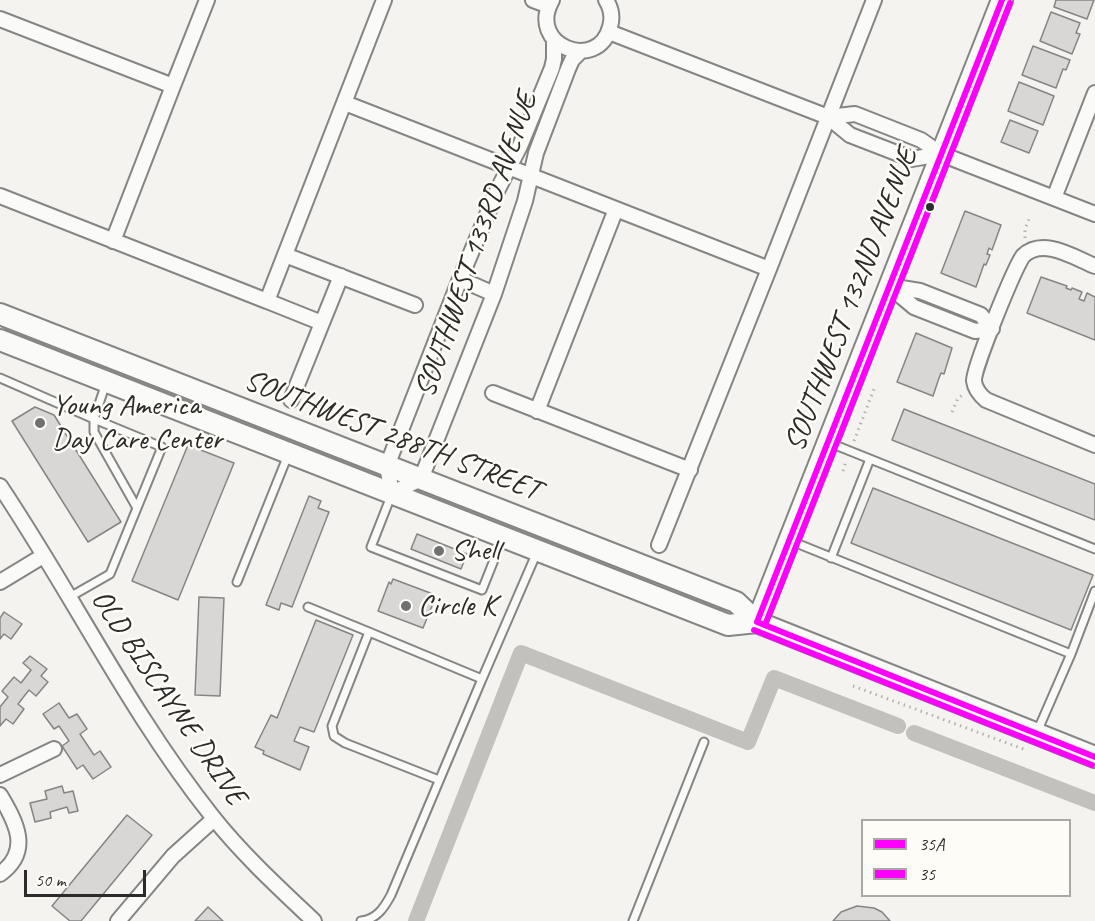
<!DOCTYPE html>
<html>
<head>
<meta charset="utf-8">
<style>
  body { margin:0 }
  #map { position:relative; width:1095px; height:921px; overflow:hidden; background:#f4f3f0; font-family:Caveat,sans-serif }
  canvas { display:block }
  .legend { position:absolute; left:861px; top:819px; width:210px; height:78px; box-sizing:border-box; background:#fdfcf7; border:2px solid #a9a8a5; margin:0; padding:8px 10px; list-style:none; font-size:18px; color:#2b2b2b }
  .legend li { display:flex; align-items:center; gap:12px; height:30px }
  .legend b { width:30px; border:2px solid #a9a8a5 }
  .scale { position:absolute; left:24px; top:870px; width:122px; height:27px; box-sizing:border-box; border:3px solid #2b2b2b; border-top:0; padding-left:8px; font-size:18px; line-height:21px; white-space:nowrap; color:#2b2b2b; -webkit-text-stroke:4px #fdfcf7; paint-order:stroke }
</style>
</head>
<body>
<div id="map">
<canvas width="1095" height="921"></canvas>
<ul class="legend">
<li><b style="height:8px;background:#f0f"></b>35A</li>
<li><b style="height:8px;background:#f0f"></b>35</li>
</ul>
<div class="scale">50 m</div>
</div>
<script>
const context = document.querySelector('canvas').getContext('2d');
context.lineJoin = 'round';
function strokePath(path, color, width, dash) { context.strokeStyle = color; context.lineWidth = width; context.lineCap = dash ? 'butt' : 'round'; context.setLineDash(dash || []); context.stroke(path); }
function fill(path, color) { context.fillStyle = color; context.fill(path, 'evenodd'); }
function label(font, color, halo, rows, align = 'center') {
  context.font = font + ' Caveat,sans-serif'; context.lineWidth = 5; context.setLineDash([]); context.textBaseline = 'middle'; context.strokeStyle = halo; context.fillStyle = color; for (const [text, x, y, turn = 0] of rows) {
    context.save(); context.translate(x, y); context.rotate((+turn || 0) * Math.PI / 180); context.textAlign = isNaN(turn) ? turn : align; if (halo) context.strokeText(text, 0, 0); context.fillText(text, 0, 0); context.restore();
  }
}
strokePath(new Path2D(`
  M914 733 1095 803
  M416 921 521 653 748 742 774 678 898 726`), '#c2c1be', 16);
const building = new Path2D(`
  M1056 0H1094L1087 19 1054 7Z
  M1051 12 1080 23 1076 33 1080 34 1072 54 1040 41Z
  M1033 46 1070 60 1066 70 1063 69 1056 88 1022 75Z
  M1019 82 1054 96 1043 125 1008 111Z
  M1010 120 1038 131 1029 153 1001 142Z
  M965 211 1001 225 992 250 989 248 987 254 990 255 986 265 984 264 976 287 941 273Z
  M1041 277 1067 286 1066 288 1071 290 1072 288 1082 292 1079 299 1084 301 1087 293 1095 297V340L1027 313Z
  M916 333 952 348 944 374 941 373 939 378 933 396 897 382Z
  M35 407 54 415 121 522 88 542 12 421Z
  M904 409 1095 484V520L892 440Z
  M188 445 234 463 178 600 132 581Z
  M873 488 1093 575 1071 630 851 543Z
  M309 496 321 501 318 508 329 512 292 607 281 603 279 610 266 605Z
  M417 534 467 554 461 569 411 549Z
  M393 579 433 594 431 599 434 601 423 628 378 611 389 582 391 584Z
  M199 597 224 598 220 696 195 695Z
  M4 612 22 624 11 639 4 634 0 639V618Z
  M316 620 353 635 314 732 300 727 294 741 309 747 300 770 263 754 264 751 255 747 271 715 277 718Z
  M30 656 47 669 41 676 48 682 36 696 29 690 18 704 24 709 13 724 6 719 0 726V707L8 697 2 691 14 677 21 683 31 670 23 663Z
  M59 703 69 718 77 714 87 729 80 734 94 755 100 751 111 767 93 779 83 765 77 769 62 746 69 741 59 726 54 729 43 714Z
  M62 786 64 793 73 791 78 811 69 813 67 807 50 812 51 818 35 822 30 803 47 799 45 791Z
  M127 815 152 835 81 921H70L52 906Z
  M857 906 874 908 882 912 890 921H833L841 912Z
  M208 907 223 921H195Z`);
fill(building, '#d8d7d5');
strokePath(building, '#858584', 1.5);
const lane = new Path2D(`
  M0 378 94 419 162 447 110 574 68 598
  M106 383 94 419V432L137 508
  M830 443 1095 549
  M391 496 371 547 482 590 502 540
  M791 541 1071 654 1095 591
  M831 558 870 459
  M237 582 288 455
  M308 607 369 632
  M482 679 537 552
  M1037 732 1071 654
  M361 921C377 919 384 908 391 895L482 679 369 632 332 726 334 736 345 743 439 780
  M633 921 704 742`);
const street = new Path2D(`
  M533 0 549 6
  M552 0C526 46 598 73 610 27 613 17 611 8 606 0
  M0 19 173 86 113 241
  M609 32 828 117 850 135 912 159 941 154
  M554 40V59L552 68 520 146 497 191 460 279 387 466 392 493 421 479 494 294 525 201 536 153 568 69 572 60 581 51
  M173 86 207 0
  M345 103 769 269 659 545
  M828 117 855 114 921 140 941 154 1095 214
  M0 196 267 301
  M1054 198 1095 93
  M285 255 415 305
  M1095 266C1073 257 1043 237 1023 256 1014 269 973 369 974 381 975 389 980 395 986 400L1095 445
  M769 269 874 0
  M460 279 494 294
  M889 286 920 291 981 315 992 329 975 331 914 307Z
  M322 323 267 301 384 0
  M493 393 690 470
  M291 400 341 276
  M537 411 616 209
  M0 486C73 595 130 713 212 816 242 854 279 888 314 921
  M0 582 43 556
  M0 775 54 749
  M0 795C16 822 32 851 0 874
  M118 921 173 856 214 819`);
const secondary = new Path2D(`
  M0 314 728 599 736 602 757 622 1095 757
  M0 340 728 625 757 622
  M757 622 1002 0`);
strokePath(lane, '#858584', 11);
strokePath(street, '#858584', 18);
strokePath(secondary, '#858584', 24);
strokePath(new Path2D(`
  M1025 238V229L1030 217
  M952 412 958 398 964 394
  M854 441 874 389
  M843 471 846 461
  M853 686 1026 750`), '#b3b2b1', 3, [1.5, 4.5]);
strokePath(lane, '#fafaf8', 7);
strokePath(street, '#fafaf8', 14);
strokePath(secondary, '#fafaf8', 20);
strokePath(new Path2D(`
  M757 622 1002 0
  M757 622 1095 757`), '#f0f', 6);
strokePath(new Path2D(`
  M765 625 1010 3
  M754 630 1092 765`), '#f0f', 6);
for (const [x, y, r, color] of [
  [930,207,5,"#2b2b2b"],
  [40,423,6,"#717170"],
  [439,551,6,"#717170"],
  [406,606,6,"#717170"]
]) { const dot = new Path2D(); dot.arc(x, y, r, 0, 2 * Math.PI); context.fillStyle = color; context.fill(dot); strokePath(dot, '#fdfcf7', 2); }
label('30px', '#2b2b2b', '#fdfcf7', [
  ["SOUTHWEST 133RD AVENUE",477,245,-71],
  ["SOUTHWEST 132ND AVENUE",852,300,-69],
  ["SOUTHWEST 288TH STREET",392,436,21],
  ["OLD BISCAYNE DRIVE",168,698,56]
]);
label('30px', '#2b2b2b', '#fdfcf7', [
  ["Young America",52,406],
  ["Day Care Center",52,440],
  ["Shell",451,551],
  ["Circle K",418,606]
], 'left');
</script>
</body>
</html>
